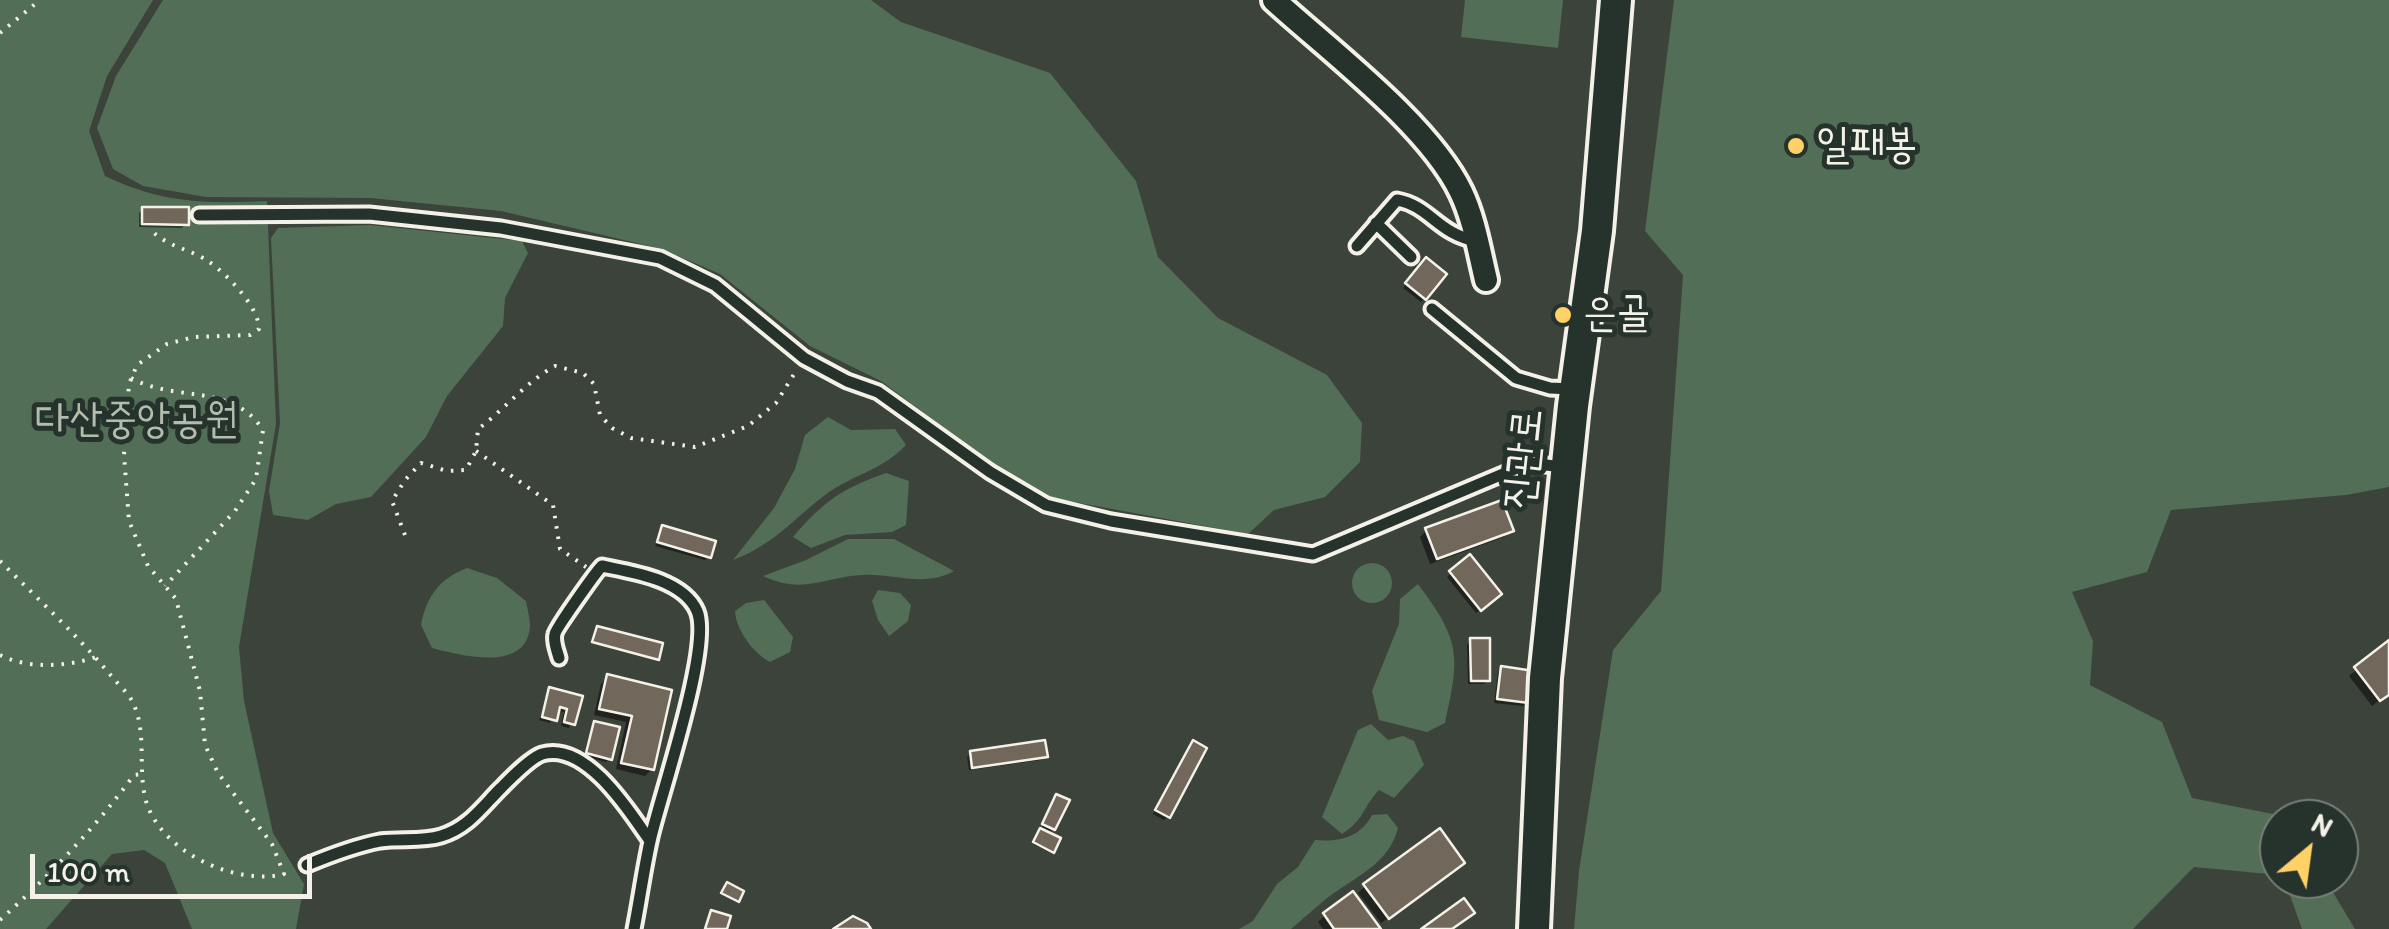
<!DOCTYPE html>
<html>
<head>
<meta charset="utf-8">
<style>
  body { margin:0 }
  #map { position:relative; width:2389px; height:929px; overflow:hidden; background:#3c433a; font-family:Itim,sans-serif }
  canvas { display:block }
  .north { position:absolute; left:2259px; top:799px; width:100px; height:100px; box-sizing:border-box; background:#26332d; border:2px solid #787f78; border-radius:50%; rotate:29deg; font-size:28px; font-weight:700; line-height:40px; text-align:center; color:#f4f1e8 }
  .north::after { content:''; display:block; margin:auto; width:35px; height:45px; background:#ffd166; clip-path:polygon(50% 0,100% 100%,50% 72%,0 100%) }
  .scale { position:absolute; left:30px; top:854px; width:282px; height:45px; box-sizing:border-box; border:5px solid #f4f1e8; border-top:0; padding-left:12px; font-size:30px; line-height:35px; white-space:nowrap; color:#f4f1e8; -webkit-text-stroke:8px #26332d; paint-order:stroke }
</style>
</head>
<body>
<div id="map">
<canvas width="2389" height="929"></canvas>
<div class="north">N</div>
<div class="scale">100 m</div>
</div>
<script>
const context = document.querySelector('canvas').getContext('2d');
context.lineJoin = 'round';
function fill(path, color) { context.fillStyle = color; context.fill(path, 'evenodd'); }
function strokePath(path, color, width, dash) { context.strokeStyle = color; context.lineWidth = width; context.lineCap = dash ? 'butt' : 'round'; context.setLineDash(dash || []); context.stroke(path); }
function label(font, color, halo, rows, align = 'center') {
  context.font = font + ' Itim,"Poor Story",sans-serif'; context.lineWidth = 10; context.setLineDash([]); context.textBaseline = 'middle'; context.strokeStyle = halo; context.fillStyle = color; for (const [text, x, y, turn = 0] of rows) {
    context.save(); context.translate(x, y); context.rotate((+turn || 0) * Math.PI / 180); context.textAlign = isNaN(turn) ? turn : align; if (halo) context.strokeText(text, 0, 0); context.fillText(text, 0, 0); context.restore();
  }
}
fill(new Path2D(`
  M0 0H153L107 76 89 131 105 176C161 203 205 204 267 201L276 424 239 647 244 701 273 833 304 884 296 929H192L165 863 144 850 112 854 46 929H0Z
  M163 0H871L901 22 1050 73 1136 181 1158 257 1218 318 1327 375 1362 423 1360 462 1325 497 1274 510 1248 534 1047 497 995 466 881 381 810 346 720 274 662 249 501 211 370 198 206 197 143 186 113 169 97 128 116 76Z
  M1465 0H1563L1558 48 1461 37Z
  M1674 0H2389V487L2346 495 2171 510 2147 572 2072 592 2093 641 2090 685 2162 722 2192 798 2273 814 2283 819H2279V875L2194 867 2133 929H1574L1579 871 1613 650 1661 591 1683 275 1645 231Z
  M370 225 522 241 528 253 505 298 503 326 447 396 426 437 371 497 336 504 308 520 273 515 269 491 280 423 271 238 278 228Z
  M828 417 851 430 895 429 906 445C880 472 853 474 825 495 792 520 775 544 733 560L774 508 795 469 805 435Z
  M886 473 909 481 906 525 892 532 845 535 811 548 793 537C824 501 841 489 886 473Z
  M894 539 954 571C924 588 894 573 862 575 824 577 803 595 763 576L806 560 848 539Z
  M1352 583a20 20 0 1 1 40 0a20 20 0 1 1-40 0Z
  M467 568 497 578 526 601C527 608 530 618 530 625 528 674 460 655 432 648L421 625C426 597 440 578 467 568Z
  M1418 584C1461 641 1460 656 1445 723L1427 732 1379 720 1372 691 1399 624 1400 599Z
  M878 590 900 593 911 605 908 621 889 636 878 620 872 601Z
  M764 600 793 637 790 652 770 662C753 653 736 630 735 611L746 603Z
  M1371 724 1388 740 1403 736 1414 741 1424 765 1394 798 1379 790C1362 808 1365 819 1342 834L1322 817 1358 730Z
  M1387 814 1398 828C1389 864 1355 877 1327 898 1315 908 1303 919 1291 929H1239L1253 921 1277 884 1298 867 1315 840C1339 842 1360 838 1372 815Z
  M2284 879H2325L2355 929H2302Z`), '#526e56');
fill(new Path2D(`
  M143 209 186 224 182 228 139 227V213Z
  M1426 260 1444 274 1421 302 1403 288Z
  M663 528 709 556 705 560 655 546Z
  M1427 530H1511L1504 537 1430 564 1420 537Z
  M1451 573 1495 598 1476 613 1447 577Z
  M596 630 656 659 592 643Z
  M1471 640 1488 680 1484 684H1468L1467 645Z
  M2389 644V693L2372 706 2349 676Z
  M1502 669 1527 702 1523 706 1494 703 1498 673Z
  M608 677 669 691 652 769 645 776 616 769 626 722 594 715 601 684Z
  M550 690 579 698 569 728 561 726 564 712 557 711 550 723 539 720Z
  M595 724 610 758 606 762 584 756 591 728Z
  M1193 743 1168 816 1164 820 1153 814Z
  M971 753 1045 756 1041 760 969 770 967 757Z
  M1057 797 1053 829 1048 834 1058 840 1050 852 1033 844Z
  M1456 869 1381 923 1358 893 1365 886Z
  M1325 915 1378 929H1323L1318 922Z`), '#0007');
const building = new Path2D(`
  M142 207H189V225L142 224Z
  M1426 257 1447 274 1426 300 1405 283Z
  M1502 500 1514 531 1437 559 1425 528Z
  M662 525 716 541 711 558 657 542Z
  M1470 554 1502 594 1481 611 1449 571Z
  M597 626 663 643 659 660 592 642Z
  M1470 638H1490V681H1471Z
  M2389 640V695L2380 701 2354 667Z
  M1501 666 1534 671 1529 703 1497 699Z
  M607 674 672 690 654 770 621 763 632 716 599 709Z
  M549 687 583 696 575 725 564 722 567 709 560 707 557 721 542 717Z
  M594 721 620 727 612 760 586 753Z
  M1045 740 1048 757 972 768 970 751Z
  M1193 740 1207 748 1170 818 1155 810Z
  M1056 794 1070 800 1055 830 1042 824Z
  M1040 828 1061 838 1054 853 1033 842Z
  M1440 828 1465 863 1389 919 1363 884Z
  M727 882 744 891 739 902 721 893Z
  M1353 891 1381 929H1334L1323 913Z
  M1464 898 1475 913 1452 929H1421Z
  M711 910 731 916 727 929H705Z
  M853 916 867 923 871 929H833Z`);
fill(building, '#71675a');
strokePath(building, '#f4f1e8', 2.5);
const service = new Path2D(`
  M199 215 369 214 501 228 660 258 715 285 804 358 847 381 878 392 990 472 1046 505 1111 521 1313 554 1529 463 1563 467
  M1376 223 1411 257
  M1357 246 1397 200C1430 206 1438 234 1476 241
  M1432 309 1516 378 1550 388 1571 389
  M559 658C557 650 553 642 555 634 556 628 598 569 602 566 631 572 683 579 697 611 712 646 661 794 651 837 644 867 640 899 634 929
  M307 865C331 855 354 846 380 841 400 838 422 842 441 836 468 828 482 807 501 788 510 779 530 758 542 754 586 741 630 812 650 841`);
const minor = new Path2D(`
  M1274 0C1330 51 1429 125 1461 192 1474 219 1479 251 1486 280`);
const secondary = new Path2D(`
  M1534 929 1545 678 1573 406 1597 231 1616 0`);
strokePath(service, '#f4f1e8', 19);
strokePath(minor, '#f4f1e8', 30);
strokePath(secondary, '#f4f1e8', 38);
strokePath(new Path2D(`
  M0 33 40 0
  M131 378C176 403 232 382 263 430L256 479 235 511 165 586
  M476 451 553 505 560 549 586 567
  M405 535 392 501 405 480 421 463 447 471 466 470 476 451 478 429C504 410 527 381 555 366L583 373 594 384 600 415 612 428 631 438 695 447 748 426 776 403 796 371
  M0 561C38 599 78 636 113 678 119 685 128 693 132 701 148 731 137 769 146 801 161 852 235 886 284 874L272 844 218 773 205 745 200 691 176 599 148 566 129 521 124 455 129 384 137 365 167 344 194 337 250 335 259 329C259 307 227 274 208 261 190 249 168 247 152 231
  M0 655C27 669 67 667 96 657
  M0 920C50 875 94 829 134 775L143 774`), '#f4f1e8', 4, [2.5, 8]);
strokePath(service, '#26332d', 11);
strokePath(minor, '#26332d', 22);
strokePath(secondary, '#26332d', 30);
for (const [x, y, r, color] of [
  [1796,146,10,"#ffd166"],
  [1563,315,10,"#ffd166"]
]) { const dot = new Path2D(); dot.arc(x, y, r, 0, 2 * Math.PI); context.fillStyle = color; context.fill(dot); strokePath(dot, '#26332d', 4); }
label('42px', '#f4f1e8', '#26332d', [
  ["일패봉",1816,146],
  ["은골",1583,315]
], 'left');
label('42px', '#b3bdae', '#26332d', [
  ["다산중앙공원",137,421]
]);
label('42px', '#f4f1e8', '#26332d', [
  ["진관로",1525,459,-84]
]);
</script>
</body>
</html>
